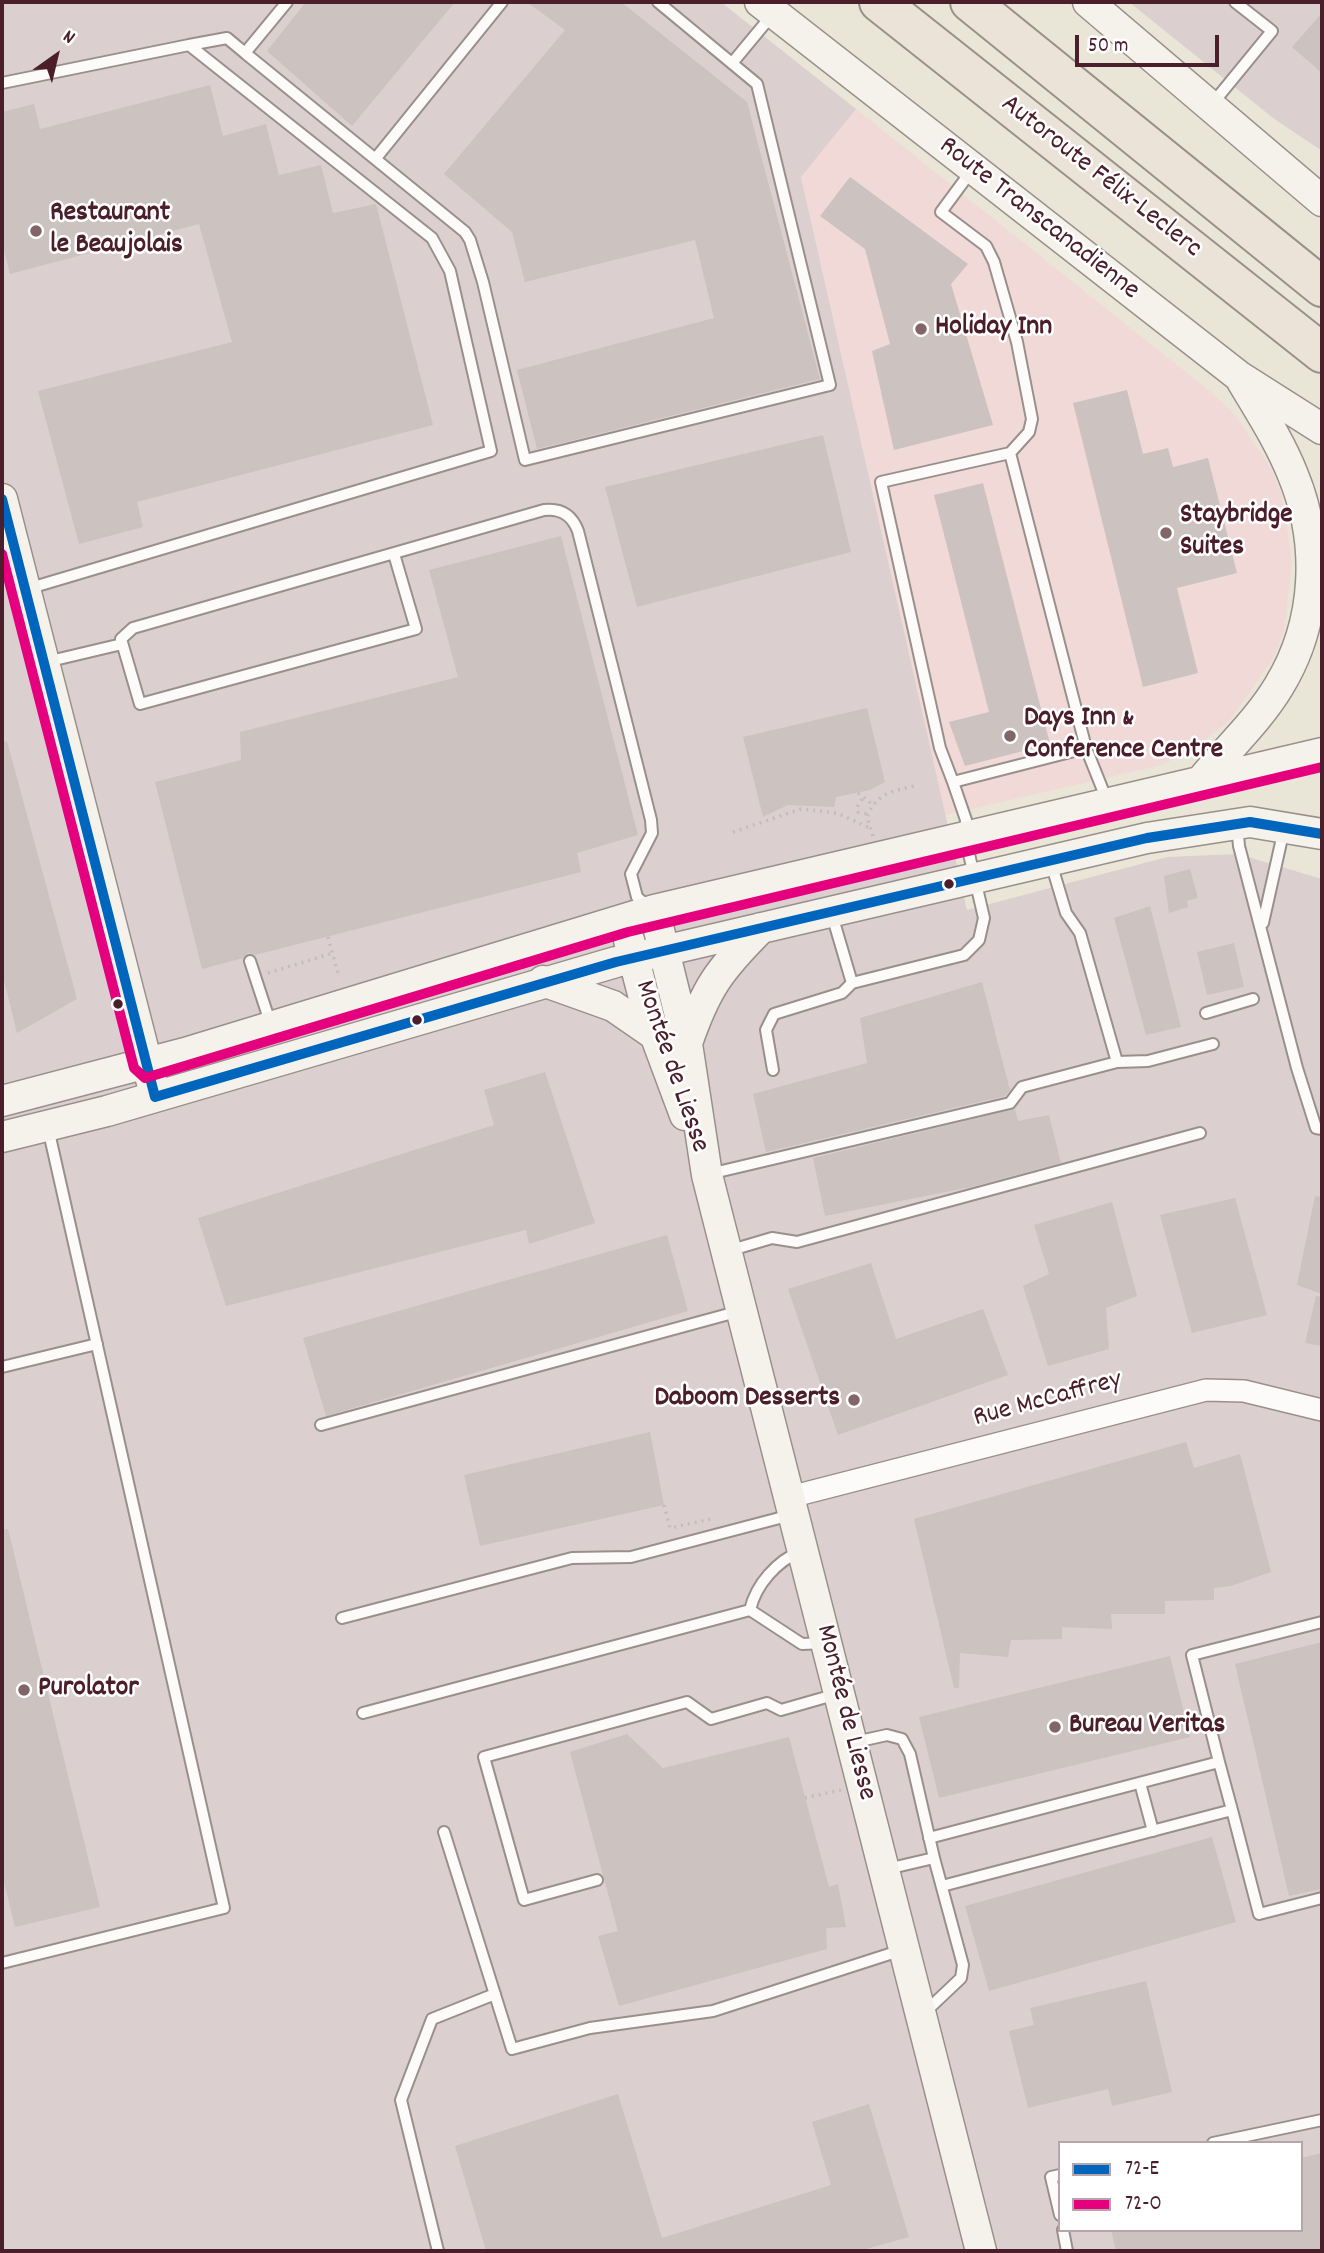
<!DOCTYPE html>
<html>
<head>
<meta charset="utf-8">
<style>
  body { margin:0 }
  #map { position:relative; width:1324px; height:2253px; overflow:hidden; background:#e9e6d8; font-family:Dekko,sans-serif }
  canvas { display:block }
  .frame { position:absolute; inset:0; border:4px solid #4a1f2b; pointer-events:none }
  .legend { position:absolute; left:1058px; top:2141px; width:245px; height:91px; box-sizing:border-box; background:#fff; border:2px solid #b7a5aa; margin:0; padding:9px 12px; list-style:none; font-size:21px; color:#4a1f2b }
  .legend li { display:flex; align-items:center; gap:14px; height:35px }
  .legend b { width:35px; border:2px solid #b7a5aa }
  .north { position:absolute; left:21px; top:21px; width:70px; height:70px; -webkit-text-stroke:5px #fff; paint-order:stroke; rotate:34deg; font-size:19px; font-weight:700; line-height:28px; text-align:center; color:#4a1f2b }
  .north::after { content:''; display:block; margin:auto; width:24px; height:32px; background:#4a1f2b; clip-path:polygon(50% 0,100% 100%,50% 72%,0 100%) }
  .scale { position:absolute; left:1075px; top:35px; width:144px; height:32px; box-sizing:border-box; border:4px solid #4a1f2b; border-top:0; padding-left:9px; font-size:21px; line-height:24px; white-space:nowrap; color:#4a1f2b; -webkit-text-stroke:5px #fff; paint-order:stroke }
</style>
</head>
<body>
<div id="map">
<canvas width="1324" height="2253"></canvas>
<div class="frame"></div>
<ul class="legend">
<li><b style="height:9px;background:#0065bd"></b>72-E</li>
<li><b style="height:9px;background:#e5007d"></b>72-O</li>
</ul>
<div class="north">N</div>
<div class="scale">50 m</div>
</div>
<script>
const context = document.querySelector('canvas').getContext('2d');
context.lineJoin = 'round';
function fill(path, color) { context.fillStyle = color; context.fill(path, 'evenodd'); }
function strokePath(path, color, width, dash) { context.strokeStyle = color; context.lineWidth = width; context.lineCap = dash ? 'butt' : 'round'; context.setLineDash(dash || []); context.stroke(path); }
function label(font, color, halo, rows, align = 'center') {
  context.font = font + ' Dekko,sans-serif'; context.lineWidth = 5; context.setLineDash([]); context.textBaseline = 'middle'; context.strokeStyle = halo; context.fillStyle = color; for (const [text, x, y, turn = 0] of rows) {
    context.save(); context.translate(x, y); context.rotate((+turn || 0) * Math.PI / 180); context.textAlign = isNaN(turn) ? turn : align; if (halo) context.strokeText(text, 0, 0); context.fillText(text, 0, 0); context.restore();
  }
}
fill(new Path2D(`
  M856 109 1211 392 1236 416 1271 468 1282 495 1292 562 1284 633 1272 660 1230 720 1199 745 1162 765 945 815 801 176Z`), '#f0d9d7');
fill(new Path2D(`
  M2 2H721L856 109 801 177 967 910 1167 857 1238 854 1322 879V2251H2ZM1060 2143H1301V2230H1060Z
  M1129 2H1322V151L1273 118Z`), '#dccfd0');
fill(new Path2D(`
  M306 2H455L352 126 267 51Z
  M527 2H621L747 102 820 379 537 449 517 370 714 318 695 240 525 282 512 232 444 174 565 30Z
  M1322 13V73L1292 47Z
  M210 85 223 136 266 124 279 175 321 165 333 213 376 204 433 425 137 502 143 527 79 544 38 391 232 342 199 224 10 274 2 242V112L34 104 40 129Z
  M850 177 968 264 951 284 993 425 894 450 872 351 890 344 865 249 820 216Z
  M1127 390 1143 454 1168 448 1173 467 1208 458 1237 573 1177 588 1198 673 1143 687 1073 403Z
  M823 435 851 552 637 607 605 487Z
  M983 483 1050 744 965 766 949 722 989 712 934 495Z
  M561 536 638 835 577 853 581 872 255 955 248 953 243 958 202 969 155 782 241 760 240 732 458 677 429 570Z
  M867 708 885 782 870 790 836 797 834 807 788 805 763 817 743 737Z
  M7 741 77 999 17 1033 2 972V742Z
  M1190 869 1198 898 1187 901 1188 907 1169 913 1164 876Z
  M1150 906 1181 1027 1146 1035 1114 918Z
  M1234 943 1244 987 1207 995 1197 952Z
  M982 982 1010 1090 1005 1096 766 1152 753 1094 867 1063 860 1018Z
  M545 1072 595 1223 529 1244 526 1230 226 1306 198 1218 494 1125 484 1090Z
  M1015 1109 1018 1121 1049 1115 1061 1163 971 1187 825 1216 813 1158Z
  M1315 1196 1322 1197V1294L1297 1285Z
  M1235 1198 1267 1315 1192 1333 1160 1215Z
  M1112 1202 1137 1296 1106 1308 1109 1349 1048 1366 1023 1286 1049 1274 1034 1225Z
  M667 1235 688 1311 326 1416 303 1338Z
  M871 1263 896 1339 983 1309 1008 1375 838 1435 788 1289Z
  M1316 1296 1322 1297V1346L1305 1343Z
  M650 1432 664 1505 480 1546 464 1475Z
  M1186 1442 1194 1468 1240 1454 1271 1572 1231 1586 1214 1588V1600L1165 1601V1614H1111L1112 1629 1062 1627V1639L1011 1640 1008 1657 960 1653 959 1688H954L914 1519Z
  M8 1529 100 1907 15 1927 2 1874V1530Z
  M1322 1642V1889L1289 1896 1235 1664Z
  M1170 1656 1190 1737 939 1798 919 1717Z
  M627 1734 663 1768 789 1737 829 1887 838 1884 846 1927 826 1928 827 1949 619 2006 598 1936 618 1931 570 1752Z
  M1212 1837 1236 1922 989 1991 965 1906Z
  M1146 1981 1172 2092 1112 2106 1108 2089 1028 2108 1009 2031 1034 2025 1030 2008Z
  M618 2094 662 2238 831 2185 812 2122 869 2104 909 2237 859 2251H486L455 2146Z
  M1322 2153V2251H1116L1111 2230H1301V2158Z`), '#ccc2c0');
const lane = new Path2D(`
  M287 2 245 53 465 232 470 240 483 282 525 460 830 385 757 84 658 2
  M189 45 227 38 245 53
  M733 62 772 15
  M2 83 189 45 432 238 450 271 491 451 27 589
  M1213 103 1272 31 1235 2
  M376 158 502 2
  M972 170 941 212 986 246 994 262 1017 342 1032 419 1029 432 1010 453 1086 748
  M394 554 416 629 140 704 121 639 133 628 544 510C561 508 572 515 578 531L651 820 652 833 631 874 637 897 650 908
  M46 662 122 644
  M953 782 940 748 881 482 1010 453
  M1237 825 1239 846 1297 1068 1316 1128 1322 1129
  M1051 863 1066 913 1080 933 1117 1062
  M832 915 852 983 964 955 979 940 984 918 965 837 966 820 953 782 1086 748 1108 803
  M1263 923 1284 829
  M250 961 271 1025
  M1206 1013 1253 999
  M773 1070 766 1030 774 1014 842 993 852 983
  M709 1174 1010 1103 1022 1087 1117 1062 1148 1061 1213 1044
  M728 1251 772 1238 797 1242 1200 1133
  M2 1367 97 1344
  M321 1425 740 1311
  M801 1551C777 1561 756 1584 750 1610L802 1644 825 1643
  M342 1618 572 1558 631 1557 791 1515
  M363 1713 750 1610
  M855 1742 887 1735 902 1739 910 1754 934 1858 887 1869
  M1219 1762 1192 1655 1322 1622
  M1140 1783 1153 1831
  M1232 1810 1259 1914 1322 1898
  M444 1832 512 2049 590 2028 713 2011 902 1950
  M929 1838 1219 1762 1232 1810 942 1886
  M597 1880 524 1900 484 1757 687 1702 711 1719 767 1703 781 1710 837 1694
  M2 1963 224 1908 48 1128
  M923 2014 961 1978 963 1965 934 1858
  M1213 2143 1322 2120
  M1060 2175 1051 2177 1060 2215
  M1063 2230 1067 2251
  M438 2251 401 2100 432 2019 495 1994`);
const street = new Path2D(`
  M790 1497 1206 1390 1244 1391 1322 1410`);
const secondary = new Path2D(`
  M760 2 1240 377 1322 429
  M1088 2 1322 201
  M2 499 152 1083
  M1201 781C1227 749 1258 721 1279 686 1318 622 1321 543 1293 475 1280 442 1260 411 1242 381
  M654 910 687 1044 707 1175 981 2251
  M629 940 650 1021 685 1115
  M543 981 613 1006 655 1035
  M687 1043C706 988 719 970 761 928
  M2 1101 185 1053 654 910 1322 753
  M2 1137 107 1111 616 962 1147 838 1250 822 1322 834`);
const highway = new Path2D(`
  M879 2 1322 353
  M970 2 1322 287`);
strokePath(lane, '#99908b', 14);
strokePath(street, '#99908b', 24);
strokePath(secondary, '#99908b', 33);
strokePath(highway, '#99908b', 42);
strokePath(new Path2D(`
  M858 793 873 805
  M862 799 857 807 858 812 868 814
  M733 832 801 809 837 813 870 828
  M873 836 867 817C875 794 893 791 914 786
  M328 937 339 977
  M268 973 333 953
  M664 1505 670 1528 711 1519
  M805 1798 841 1790`), '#c3bdbc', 3.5, [2, 5]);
strokePath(lane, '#fcfbf9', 10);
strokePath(street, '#fcfbf9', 21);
strokePath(secondary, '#f5f2ec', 30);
strokePath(highway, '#ebe3d7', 38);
strokePath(new Path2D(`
  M2 499 155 1097 616 962 1147 838 1250 822 1322 834`), '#0065bd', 10);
strokePath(new Path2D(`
  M2 554 134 1068 145 1078 628 932 1322 767`), '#e5007d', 10);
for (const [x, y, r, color] of [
  [36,231,7,"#826568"],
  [921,329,7,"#826568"],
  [1166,533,7,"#826568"],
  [1010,736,7,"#826568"],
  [949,884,6,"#4a1f2b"],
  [118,1004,6,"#4a1f2b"],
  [417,1020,6,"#4a1f2b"],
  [854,1400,7,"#826568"],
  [24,1690,7,"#826568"],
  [1055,1727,7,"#826568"]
]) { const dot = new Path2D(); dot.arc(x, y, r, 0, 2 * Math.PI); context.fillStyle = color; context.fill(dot); strokePath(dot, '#fff', 2.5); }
label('28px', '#4a1f2b', '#fff', [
  ["Autoroute Félix-Leclerc",1100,178,38],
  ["Route Transcanadienne",1038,220,38],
  ["Montée de Liesse",670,1067,71],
  ["Rue McCaffrey",1048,1401,-15],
  ["Montée de Liesse",844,1713,76]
]);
label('bold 28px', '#4a1f2b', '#fff', [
  ["Restaurant",50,215],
  ["le Beaujolais",50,247],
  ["Holiday Inn",935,329],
  ["Staybridge",1180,517],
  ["Suites",1180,549],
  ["Days Inn &",1024,720],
  ["Conference Centre",1024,752],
  ["Daboom Desserts",840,1400,"right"],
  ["Purolator",38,1690],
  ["Bureau Veritas",1069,1727]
], 'left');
</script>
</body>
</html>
